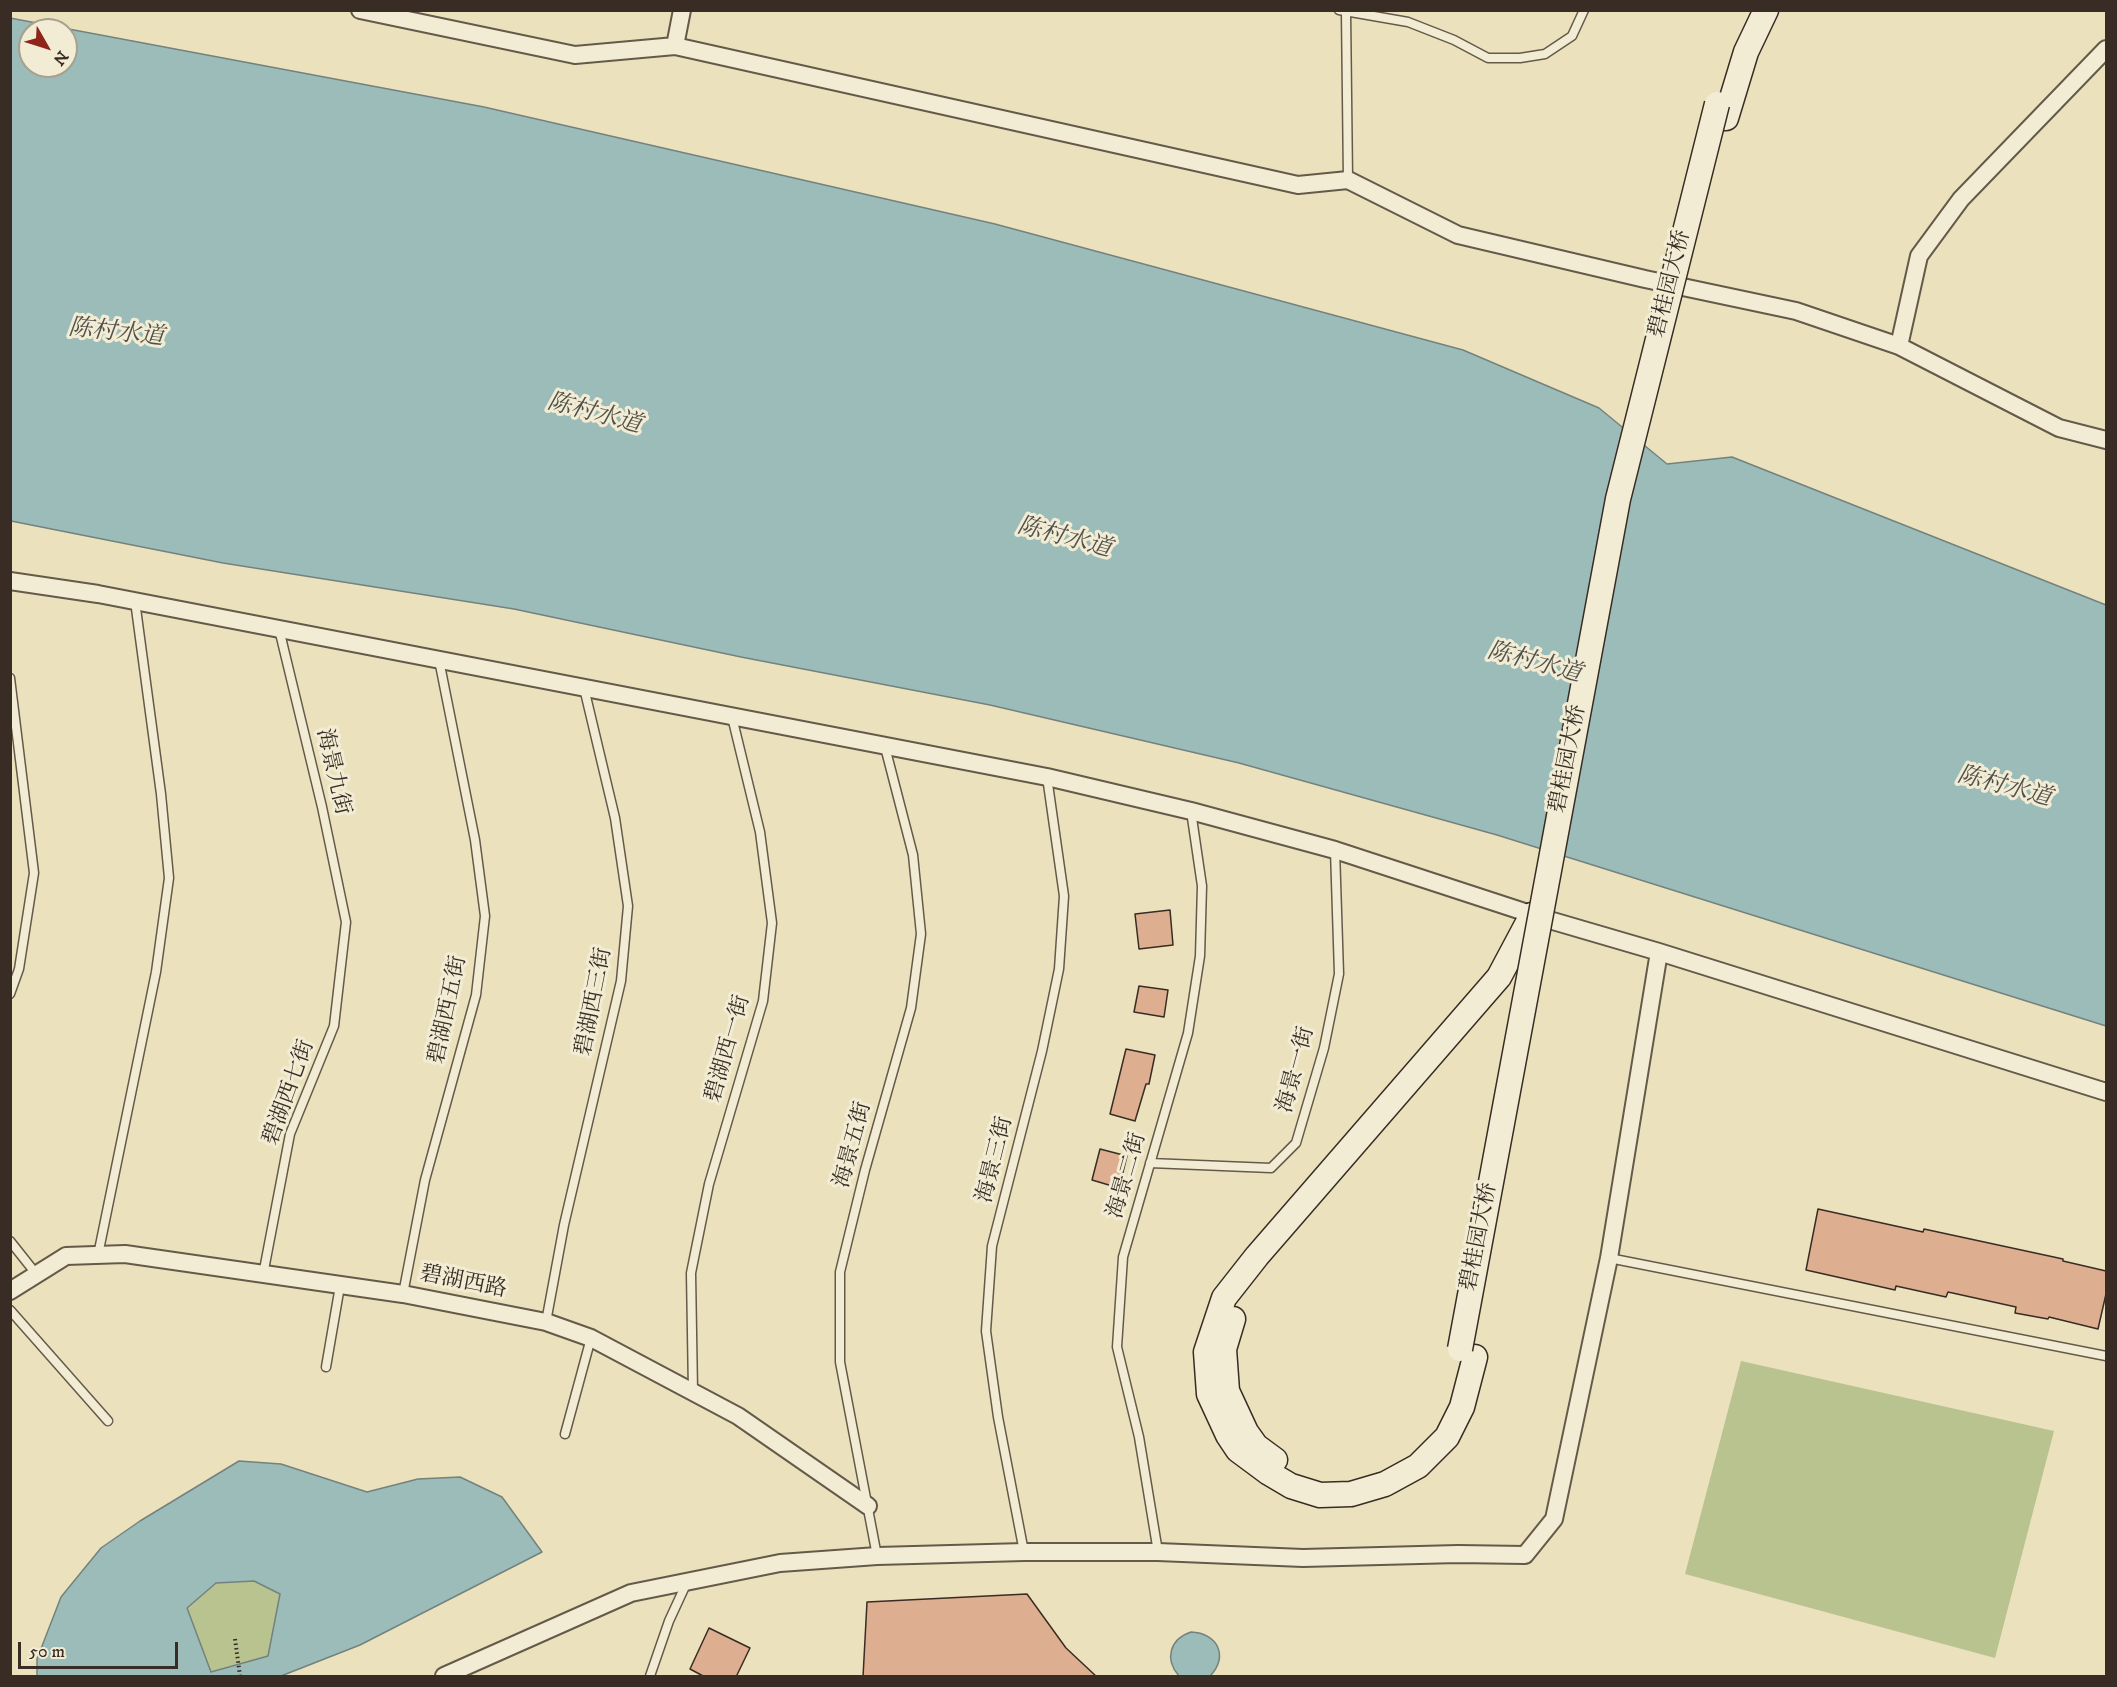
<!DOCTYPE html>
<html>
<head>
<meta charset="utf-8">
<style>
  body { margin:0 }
  #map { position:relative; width:2117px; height:1687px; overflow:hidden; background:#ebe2bd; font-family:"IM FELL DW Pica",serif }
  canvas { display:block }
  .frame { position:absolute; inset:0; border:12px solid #382c24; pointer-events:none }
  .north { position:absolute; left:18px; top:18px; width:60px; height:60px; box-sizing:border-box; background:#f2ecd4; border:2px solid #a89f8e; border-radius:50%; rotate:129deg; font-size:16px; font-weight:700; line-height:24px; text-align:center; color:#382c24 }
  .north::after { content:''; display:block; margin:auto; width:21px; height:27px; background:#8f2418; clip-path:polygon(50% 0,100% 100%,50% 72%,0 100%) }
  .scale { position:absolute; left:18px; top:1642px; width:160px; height:27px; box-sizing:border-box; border:3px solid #382c24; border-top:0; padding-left:8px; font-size:18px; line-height:21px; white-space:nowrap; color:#382c24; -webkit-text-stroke:4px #f2ecd4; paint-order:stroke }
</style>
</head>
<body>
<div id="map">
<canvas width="2117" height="1687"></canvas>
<div class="frame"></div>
<div class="north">N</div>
<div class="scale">50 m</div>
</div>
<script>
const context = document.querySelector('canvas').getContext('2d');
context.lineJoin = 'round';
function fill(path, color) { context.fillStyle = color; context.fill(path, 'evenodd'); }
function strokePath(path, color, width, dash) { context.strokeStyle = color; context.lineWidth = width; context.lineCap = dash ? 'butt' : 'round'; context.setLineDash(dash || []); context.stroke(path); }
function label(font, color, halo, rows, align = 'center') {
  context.font = font + ' "IM FELL DW Pica","Noto Serif SC",serif'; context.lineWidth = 6; context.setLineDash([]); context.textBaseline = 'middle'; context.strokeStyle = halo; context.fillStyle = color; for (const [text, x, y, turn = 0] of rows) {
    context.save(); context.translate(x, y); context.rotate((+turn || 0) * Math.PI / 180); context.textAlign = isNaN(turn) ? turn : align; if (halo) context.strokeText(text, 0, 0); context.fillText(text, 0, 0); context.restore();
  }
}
fill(new Path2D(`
  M1741 1361 2054 1431 1995 1658 1685 1574Z
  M254 1581 280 1593 268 1657 211 1672 186 1608 216 1583Z`), '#b8c390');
const water = new Path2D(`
  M10 18 484 107 995 224 1463 350 1599 408 1667 464 1732 457 2106 605V1026L1497 835 1239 763 990 705 741 657 514 609 223 563 11 521ZM30 30H66V66H30Z
  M239 1461 281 1464 367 1492 418 1479 460 1477 502 1497 542 1552 360 1645 281 1676H37V1659L61 1597 101 1548 140 1521ZM254 1581 280 1594 268 1656 211 1672 187 1608 216 1583Z
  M1191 1632C1218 1633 1229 1657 1210 1676H1179C1164 1659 1170 1639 1191 1632Z`);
fill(water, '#9cbcba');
strokePath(water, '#74827e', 1.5);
const building = new Path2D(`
  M1170 910 1173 945 1139 949 1135 914Z
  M1139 986 1168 990 1164 1017 1134 1012Z
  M1126 1049 1155 1055 1149 1084H1146L1135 1121 1110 1114Z
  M1100 1149 1127 1156 1119 1188 1092 1180Z
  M1818 1209 1923 1232 1924 1229 2063 1259V1261L2106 1271V1294L2098 1329 2049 1317 2048 1319 2015 1313 2016 1307 1948 1292 1946 1297 1896 1286 1895 1290 1806 1270Z
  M1027 1594 1066 1648 1097 1677H863L867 1602Z
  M709 1628 750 1648 736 1677H705L690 1669Z`);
fill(building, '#ddae8f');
strokePath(building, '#382c24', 1.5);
const service = new Path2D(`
  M1339 10 1408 22 1454 40 1488 58H1520L1545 54 1572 36 1584 10
  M1346 12 1348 180
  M10 678 34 873 19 969 10 994
  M1150 1163 1271 1168 1296 1143 1324 1048 1339 974 1335 850
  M10 1241 37 1275
  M98 1255 156 972 169 878 161 794 135 601
  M1609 1258 2106 1356
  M263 1275 290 1134 334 1026 346 922 322 807 279 629
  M403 1294 425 1180 476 995 485 916 475 840 439 660
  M10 1310 108 1421
  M546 1322 564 1225 621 981 628 906 615 818 584 688
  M326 1367 340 1286
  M693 1392 691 1273 709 1184 763 1001 772 923 760 832 732 717
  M565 1434 591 1338
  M1024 1552 998 1417 986 1331 992 1246 1042 1051 1059 969 1064 896 1047 777
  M1158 1552 1139 1437 1117 1347 1123 1257 1188 1033 1200 956 1202 886 1191 811
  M877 1556 840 1362V1272L865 1170 911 1008 921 934 913 855 885 747
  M650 1676 669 1621 687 1582`);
const minor = new Path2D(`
  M360 10 575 55 675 46 1298 185 1348 180 1458 235 1645 279 1796 311 1899 346 2059 428 2106 440
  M675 46 682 10
  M1899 346 1919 256 1961 199 2106 49
  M10 581 98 594 1047 777 1191 811 1335 850 1546 919 1659 952 2106 1092
  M10 1291 66 1256 125 1254 403 1294 546 1322 591 1338 738 1416 868 1506
  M444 1676 631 1593 780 1563 877 1556 1024 1552H1158L1303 1558 1458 1554 1525 1555 1554 1519 1609 1258 1659 952`);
const secondary = new Path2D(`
  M1726 118 1746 52 1766 10
  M1233 1319 1224 1349 1227 1391 1246 1432 1256 1446 1275 1460
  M1475 1357 1462 1407 1447 1437 1418 1466 1385 1484 1351 1494 1320 1495 1291 1486 1269 1473 1238 1450 1228 1435 1209 1394 1206 1352 1224 1298 1257 1256 1499 977 1532 915`);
strokePath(service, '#655a4a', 11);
strokePath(minor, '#655a4a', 20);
strokePath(secondary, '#382c24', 27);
strokePath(new Path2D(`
  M235 1639 240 1676`), '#382c24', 4, [1.5, 3]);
strokePath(service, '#f2ecd4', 8);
strokePath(minor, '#f2ecd4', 16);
strokePath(secondary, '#f2ecd4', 24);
const secondaryBridge = new Path2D(`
  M1460 1349 1618 499 1717 104`);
strokePath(secondaryBridge, '#382c24', 27, []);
strokePath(secondaryBridge, '#f2ecd4', 24);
label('22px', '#382c24', '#f2ecd4', [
  ["碧桂园大桥",1671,284,-76],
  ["碧桂园大桥",1569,759,-79],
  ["海景九街",332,772,77],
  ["碧湖西三街",595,1002,-79],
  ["碧湖西五街",449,1010,-78],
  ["碧湖西一街",729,1049,-74],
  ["海景一街",1297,1070,-75],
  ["碧湖西七街",290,1093,-70],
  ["海景五街",854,1145,-75],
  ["海景三街",996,1160,-76],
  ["海景二街",1128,1176,-74],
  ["碧桂园大桥",1480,1237,-79],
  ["碧湖西路",463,1283,11]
]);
label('italic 24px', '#51504a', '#f2ecd4', [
  ["陈村水道",116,334,6],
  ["陈村水道",594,415,15],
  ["陈村水道",1064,539,15],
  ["陈村水道",1534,664,15],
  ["陈村水道",2004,788,15]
]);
</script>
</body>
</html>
